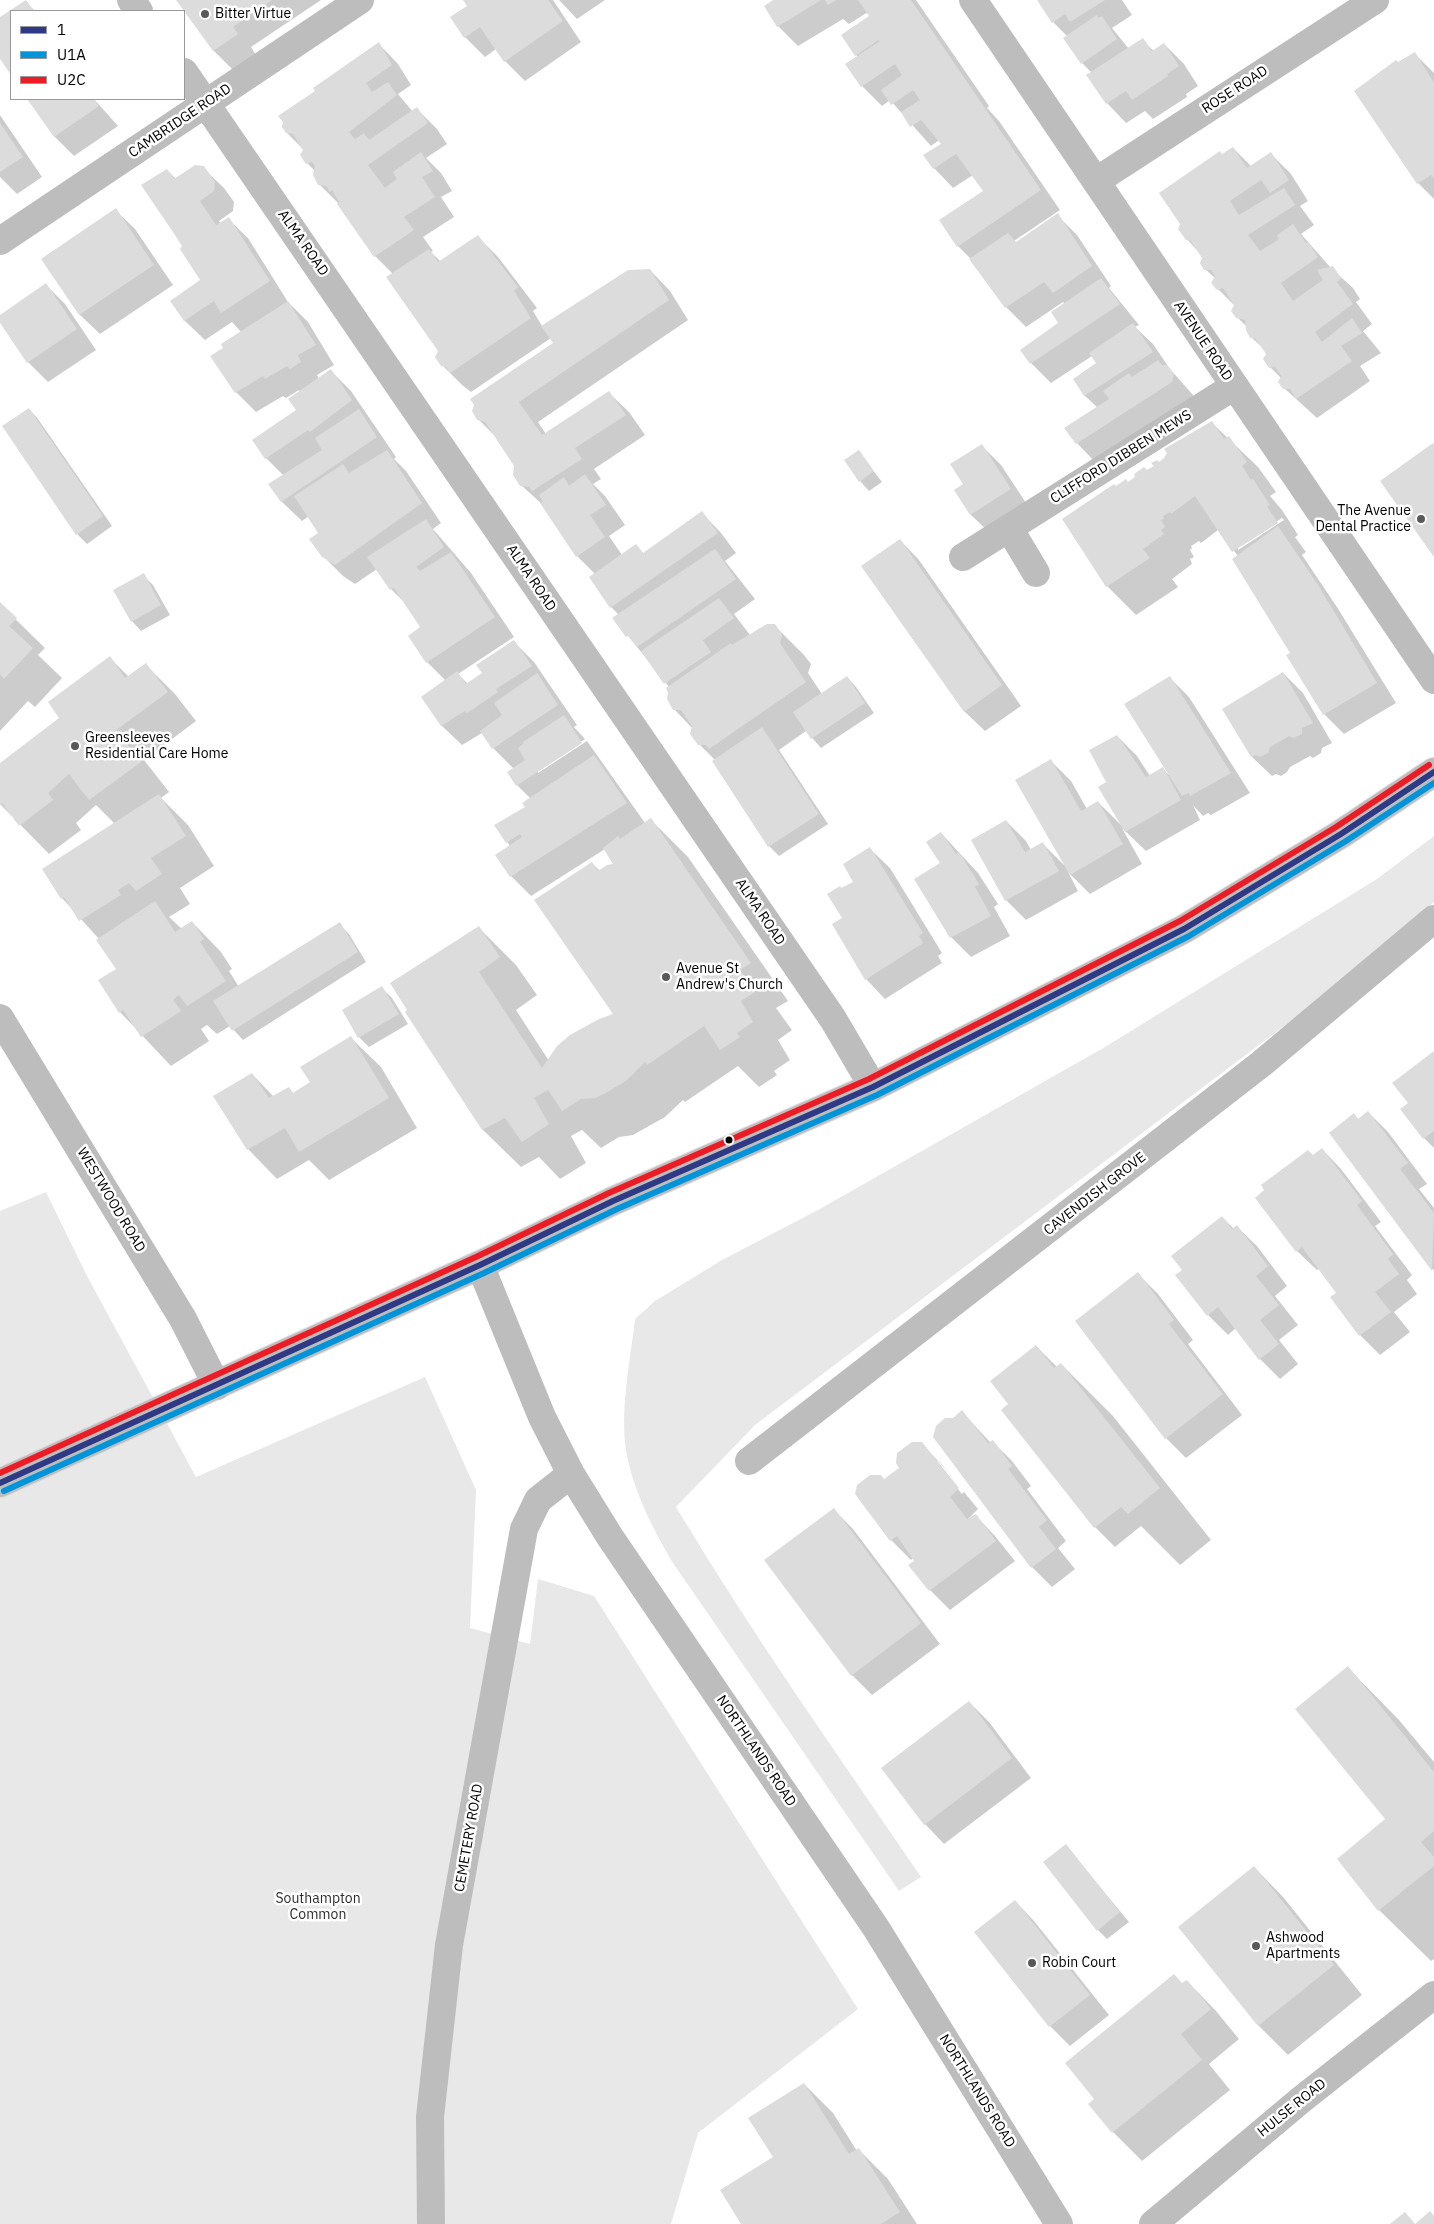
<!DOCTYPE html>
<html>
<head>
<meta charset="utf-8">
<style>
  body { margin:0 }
  #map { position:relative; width:1434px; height:2224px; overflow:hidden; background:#fff; font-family:"IBM Plex Sans",sans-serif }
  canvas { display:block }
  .legend { position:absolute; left:10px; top:10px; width:175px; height:90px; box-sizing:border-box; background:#fff; border:1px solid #999; margin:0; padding:6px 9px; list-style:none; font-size:15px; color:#000 }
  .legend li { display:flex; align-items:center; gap:10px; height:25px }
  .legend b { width:25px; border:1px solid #999 }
</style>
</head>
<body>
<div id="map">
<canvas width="1434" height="2224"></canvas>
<ul class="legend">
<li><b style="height:6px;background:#2e3a86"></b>1</li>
<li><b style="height:6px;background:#0095da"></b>U1A</li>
<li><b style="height:6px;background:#ed1c24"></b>U2C</li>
</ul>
</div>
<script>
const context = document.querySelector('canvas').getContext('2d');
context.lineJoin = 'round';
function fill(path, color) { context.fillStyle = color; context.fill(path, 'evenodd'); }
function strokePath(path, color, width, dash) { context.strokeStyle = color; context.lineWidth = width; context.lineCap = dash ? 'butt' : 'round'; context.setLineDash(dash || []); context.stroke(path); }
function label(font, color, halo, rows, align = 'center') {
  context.font = font + ' "IBM Plex Sans",sans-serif'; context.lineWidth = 5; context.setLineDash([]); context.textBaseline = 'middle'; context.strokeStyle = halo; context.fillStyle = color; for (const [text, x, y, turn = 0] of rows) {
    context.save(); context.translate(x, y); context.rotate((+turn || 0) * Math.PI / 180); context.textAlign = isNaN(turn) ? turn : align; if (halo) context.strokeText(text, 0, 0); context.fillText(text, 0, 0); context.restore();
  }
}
fill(new Path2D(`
  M1434 836V902L1316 1002 755 1425 676 1507C752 1634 838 1755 921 1877L899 1891 673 1563C654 1531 637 1498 628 1461 618 1417 630 1364 635 1319L655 1301 722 1260 818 1210 1105 1047 1377 879Z
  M46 1192 87 1276 196 1477 425 1377 476 1490 470 1628 530 1644 538 1579 594 1596 858 2009 698 2133 671 2224H0V1211Z`), '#e8e8e8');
fill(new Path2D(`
  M178 0H321L251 47 256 55 233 70 214 51Z
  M464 0H553L581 42 525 81 505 61 496 49 485 57 465 37 469 6Z
  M559 0H605L577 19Z
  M775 0H916L989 106 987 108 999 121 1060 210 1014 241 1017 243 1057 215 1077 235 1111 286 1109 288 1139 325 1135 327 1153 344 1170 369 1193 395 1191 402 1096 463 1077 443 1098 408 1085 396 1075 380 1097 364 1092 356 1051 383 1031 363 1060 323 1065 304 1063 302 1026 327 1006 307 971 259 958 246 941 220 985 191 973 175 953 188 934 168 943 144 939 140 931 146 890 100 882 106 862 86 858 57 856 55 871 16 868 12 849 24 843 19 798 46 778 26Z
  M1038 0H1122L1132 15 1112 28 1129 49 1142 40 1154 51 1164 44 1184 64 1198 86 1186 94 1187 97 1153 119 1145 111 1126 123 1107 103 1092 73 1082 63 1067 36 1053 22Z
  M25 1 35 11H11V73L0 57V19Z
  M379 44 398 64 411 85 398 94 413 112 417 109 437 129 447 144 426 158 441 173 452 191 441 197 454 217 423 237 433 251 431 252 441 262 478 237 498 257 537 308 533 311 542 326 650 270 670 291 688 320 538 422 546 434 609 393 629 412 645 435 594 469 601 479 593 484 605 496 625 525 609 536 622 555 636 545 644 554 702 513 721 533 736 553 725 561 755 599 734 614 750 635 760 628 775 626 804 655 811 664 808 673 822 694 847 677 856 687 874 713 821 748 806 731 779 750 828 824 779 856 769 846 715 760 699 744 693 729 674 709 669 687 614 618 619 615 611 607 595 574 577 556 543 505 521 485 516 466 498 439 478 419 555 344 551 338 471 392 462 385 442 365 440 351 393 274 375 256 339 204 319 184 315 171 307 163 304 150 287 133 317 91Z
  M1414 53 1434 73V199L1418 183 1398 64Z
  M29 99H94L118 126 74 156 54 136Z
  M0 115 42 177 17 194 0 177Z
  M1233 148 1252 167 1271 154 1291 174 1308 201 1300 206 1314 225 1301 234 1331 268 1353 288 1360 299 1356 302 1372 324 1363 331 1381 353 1360 366 1370 381 1317 418 1284 388 1281 378 1270 367 1266 351 1251 337 1247 327 1237 317 1235 306 1218 289 1215 278 1205 269 1204 258 1187 239 1222 155Z
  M203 168 224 188 234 202 233 211 219 221 221 224 228 219 248 238 288 302 308 322 334 365 317 375 319 379 331 371 351 391 396 457 394 459 406 471 441 523 433 529 471 573 514 637 458 674 468 684 484 674 514 642 534 662 577 725 574 727 585 739 538 770V773L587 741 645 823 650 819 688 857 788 1001 776 1008 792 1030 778 1040 790 1060 774 1071 777 1075 759 1087 738 1066 685 1102 683 1100 665 1117 633 1135 619 1137 601 1148 582 1130 571 1136 586 1163 560 1179 539 1157 521 1167 483 1130 406 1012 478 927 516 965 537 995 516 1010 549 1061 615 1015 592 863 600 871 615 865 605 849 531 896 511 876 510 846 496 825 526 807 531 799 517 785 514 769 493 748 482 733 462 745 442 726 423 697 446 681 427 662 422 628 408 606 391 589 377 569 355 584 343 576 323 556 320 534 309 516 302 521 282 502 270 485 284 476 266 458 254 440 298 410 300 392 299 390 286 398 283 396 256 412 236 392 225 348 241 332 232 322 205 340 185 321 172 301 202 281 184 246 167 170 176 179Z
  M115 210 135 229 173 285 100 334 80 315 42 259Z
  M46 285 65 304 96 350 48 382 28 362 0 320V316Z
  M29 409 38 419 112 526 87 544 77 534Z
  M1212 423 1258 467 1276 492 1270 496 1282 510 1298 535 1295 537 1306 552 1302 555 1337 607 1396 703 1344 734 1324 714 1238 556 1218 530 1201 543 1199 541 1191 546 1192 548 1190 550 1194 557 1190 559 1192 564 1172 579 1178 587 1136 615 1107 586 1116 487 1128 483 1159 464ZM1282 518 1284 520 1238 550V547Z
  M981 445 1001 465 1030 509 991 534 971 515 956 490 964 485Z
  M858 451 882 482 869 491 860 481Z
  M900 540 919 560 1021 706 985 731 965 712 863 566Z
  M143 575 153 585 170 615 141 631 132 621Z
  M0 604 45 648 38 655 62 678 35 707 28 701 0 731Z
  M110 658 129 677 146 665 175 694 196 721 144 760 169 792 161 798 188 825 214 866 180 888 190 904 169 917 182 929 192 922 221 952 232 969 229 971 239 987 339 924 349 934 366 962 243 1040 230 1026 217 1034 207 1025 201 1029 209 1041 171 1066 120 1012 117 970 99 939 62 898 44 869 115 824 96 805 76 823 81 830 49 854 0 804V765L61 718Z
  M1283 673 1303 693 1332 743 1322 748 1321 753 1313 758 1310 756 1290 767 1287 772 1281 776 1276 774 1272 776 1252 757Z
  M1170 678 1189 697 1250 793 1211 815 1208 813 1203 816 1193 805 1200 820 1146 851 1122 828 1142 864 1090 894 1068 872 1078 891 1026 920 1006 900 973 840 1006 821 1026 841 1031 850 1042 843 1064 865 1051 761 1071 781 1087 809 1098 802 1121 825 1108 782 1117 736 1137 756 1150 776 1163 769 1169 775Z
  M941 833 978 873 998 904 994 907 1010 936 971 957 951 937 941 863Z
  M870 849 890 868 942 953 938 956 942 963 885 999 866 979 843 919 855 882Z
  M382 988 392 998 408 1024 369 1047 359 1037 344 1011Z
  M351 1038 381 1067 417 1128 329 1180 309 1160 277 1179 248 1149 252 1074 274 1097 294 1094 312 1082Z
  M1434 1053V1148L1424 1138 1409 1104Z
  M1368 1112 1388 1132 1427 1184 1419 1189 1434 1208V1271L1331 1133 1354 1115 1359 1120Z
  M1322 1149 1341 1169 1381 1222 1375 1226 1412 1275 1407 1280 1417 1294 1394 1312 1410 1332 1380 1355 1360 1335 1338 1293 1319 1269 1317 1270 1297 1251 1313 1156Z
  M1222 1217 1234 1229 1237 1227 1257 1246 1287 1286 1275 1296 1298 1325 1279 1340 1298 1364 1280 1379 1260 1359 1236 1328 1228 1335 1208 1315 1184 1270Z
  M1138 1274 1158 1294 1193 1340 1188 1344 1242 1415 1186 1458 1166 1438Z
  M1036 1346 1057 1367 1061 1364 1113 1416 1211 1540 1180 1565 1141 1526 1115 1547 1095 1527 1003 1410 1010 1404Z
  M962 1412 991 1443 993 1442 1012 1461 1031 1486 1027 1489 1066 1541 1058 1548 1075 1569 1052 1587 1032 1567 954 1419Z
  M921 1443 941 1464 978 1509 967 1520 976 1516 995 1536 1015 1561 950 1610 930 1590 913 1558 911 1560 891 1540 885 1480 901 1468ZM935 1461H939L964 1492 962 1494Z
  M834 1510 853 1529 940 1644 872 1695 852 1675 766 1561Z
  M1348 1668 1399 1720 1434 1762V1959L1431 1961 1379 1910 1386 1819Z
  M969 1702 989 1722 1031 1778 944 1844 925 1824Z
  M1066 1846 1129 1922 1107 1939 1098 1930Z
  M1254 1867 1283 1897 1362 1995 1288 2055 1259 2026 1180 1928Z
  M1015 1901 1034 1921 1109 2015 1070 2046 1050 2026 976 1932Z
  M1187 1981 1216 2011 1239 2039 1209 2064 1230 2090 1142 2161 1113 2132 1096 2099Z
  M804 2084 833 2113 857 2151 859 2150 888 2179 917 2224H743L775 2157Z`), '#0003');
fill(new Path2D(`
  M26 0 34 11H11V75L0 59V17Z
  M176 0H272L233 27 238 34 213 51Z
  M463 0H548L563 21 504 62 480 27 464 38 450 17 467 6Z
  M773 0H821L777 27 764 6Z
  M825 0H836L828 5Z
  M858 0H911L1041 190 957 247 939 220 983 191 956 154 933 169 923 155 941 144 921 120 910 127 901 112 920 100 913 90 891 105 881 90 902 75 895 64 861 87 845 64 880 41 878 40 855 56 841 35 869 16Z
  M1037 0H1105L1070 22 1065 14 1052 23Z
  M1097 15 1098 18 1102 16 1117 39 1081 64 1063 38Z
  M1143 38 1152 51 1164 43 1179 66 1167 74 1168 76 1132 100 1126 91 1106 104 1086 75Z
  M379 42 392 65 366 83 372 92 388 82 397 95 349 132 355 139 364 133 369 140 417 107 428 123 368 165 385 188 397 179 393 172 421 152 433 171 422 177 435 197 404 217 414 230 374 257 337 204 339 202 332 190 330 192 326 186 318 185 313 175 315 166 312 162 306 164 300 155 303 150 293 134 286 133 282 127 283 122 278 116 315 91 313 88Z
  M1415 52 1434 83V176L1432 178 1431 175 1417 184 1354 91 1396 60 1398 62Z
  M27 99H94L99 106 54 137Z
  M0 123 23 157 0 172Z
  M1233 147 1247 168 1271 152 1289 180 1270 193 1261 180 1230 201 1239 215 1284 188 1295 205 1248 235 1260 251 1279 239 1277 235 1293 224 1306 243 1308 242 1318 257 1281 283 1293 301 1323 280 1317 270 1333 266 1341 278 1337 282 1353 304 1315 332 1322 342 1352 318 1362 333 1341 346 1352 361 1296 399 1290 389H1283L1278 382 1281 376 1275 367 1269 368 1263 359 1266 354 1255 338H1250L1246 330 1245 320 1236 318 1231 311 1234 305 1223 288 1217 290 1211 283 1215 276 1211 270H1204L1200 263 1202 258 1191 241 1186 240 1178 229 1180 224 1159 193 1220 151 1222 154Z
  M195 165 204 166 215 182 214 191 200 201 216 225 229 217 270 281 221 313 214 301 184 321 170 301 200 280 180 249 182 246 175 235 141 185 167 169 174 179Z
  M116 208 154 265 79 315 41 259Z
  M1058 213 1092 266 1053 293 1044 282 1005 308 969 259 1008 233 1016 242Z
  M478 235 518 287 514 291 531 318 450 373 446 367 441 366 435 357 438 351 386 277 429 249 438 262Z
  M650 269 669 300 519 402 542 435 609 391 626 415 575 448 582 459 532 491 529 487 520 486 513 475 514 466 485 422 477 420 472 411 474 405 470 399 553 343 541 326 628 270Z
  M1101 278 1120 304 1030 364 1020 350 1058 323 1051 312Z
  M46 283 77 329 27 363 0 323V315Z
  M288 301 316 345 298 355 301 362 290 369 287 366 265 379 263 376 235 393 210 356 223 348 221 344Z
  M1133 323 1153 352 1084 396 1073 379 1096 363 1089 353Z
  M1158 360 1162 365H1167L1174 374 1172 382 1076 444 1064 428 1109 399 1103 391 1129 373 1132 377Z
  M331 369 352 400 310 432 308 430 265 459 252 440 296 410 288 399Z
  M29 408 103 516 76 535 2 426Z
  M359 409 377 437 281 502 268 484 322 450 315 438Z
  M1212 421 1224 439 1229 436 1247 462 1242 466 1251 480 1253 479 1270 505 1267 507 1278 523 1232 552 1195 496 1171 514 1170 512 1163 516 1164 519 1161 520 1165 527 1161 530 1164 534 1143 549 1150 558 1106 587 1062 519 1114 484 1116 486 1126 479 1128 482 1135 477 1134 474 1144 467 1147 470 1154 466 1151 463 1157 460 1159 462 1164 458 1167 453 1164 449Z
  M1433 443 1434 445V557L1380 481Z
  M982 444 1011 489 970 515 954 490 963 484 950 464Z
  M387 450 422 503 335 565 322 557 309 539 318 533 294 496 343 464 349 473Z
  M859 450 874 471 859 482 844 460Z
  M585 474 606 505 590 515 605 537 576 557 540 503 543 502 539 495 564 477 569 486Z
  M702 511 718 533 610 608 589 577 636 544 643 553Z
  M426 519 444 547 416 567 420 571 451 552 495 617 426 663 408 636 420 627 394 588 390 590 367 557Z
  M1278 526 1318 585 1377 683 1323 715 1286 655 1290 653 1232 559Z
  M900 539 1002 685 964 712 861 566Z
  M715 549 736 579 637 647 628 636 626 637 612 618Z
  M144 573 161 605 131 622 113 590Z
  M719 598 734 618 703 640 711 652 664 684 641 651Z
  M0 602 17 618 9 626 33 648 4 679 0 674Z
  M767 624H775L782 634 780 643 806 682 709 749 706 745H698L690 734 692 726 681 710H673L667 699 668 693 666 688 731 643 732 645Z
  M514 640 532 666 496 689 498 692 467 713 465 711 441 726 421 697 457 671 466 684 482 673 476 665Z
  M110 656 125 678 146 663 168 692 116 730 141 762 89 800 69 774 48 793 53 800 19 826 2 803 0 805V763L59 718 48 702Z
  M1283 672 1313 723 1302 728V734L1293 738 1289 736 1270 747 1268 753 1260 757 1256 755 1251 757 1222 709Z
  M537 673 558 705 492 749 480 731 502 715 494 703Z
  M847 676 865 703 811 739 793 712Z
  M1170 676 1231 773 1190 796 1189 793 1182 796 1124 704Z
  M564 715 582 743 516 786 507 772 525 760 518 748 523 744V742Z
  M762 727 819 814 768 847 712 761Z
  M1117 735 1146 777 1163 767 1181 800 1125 832 1098 787 1106 782 1089 750Z
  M594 755 627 803 510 877 495 855 522 837 520 834 506 843 494 825 525 807 522 803Z
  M1051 759 1081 811 1098 801 1123 844 1070 875 1015 780Z
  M159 794 186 836 151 858 162 874 136 891 129 883 118 890 121 895 79 921 64 897 61 899 42 869Z
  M651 818 751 963 740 970 755 992 741 1001 753 1022 737 1033 740 1037 720 1050 704 1026 647 1065 645 1062 627 1080 606 1093 595 1098 581 1099 562 1111 548 1090 534 1098 549 1124 522 1142 505 1118 482 1130 405 1012 407 1010 390 983 479 926 500 957 479 972 542 1068 557 1046 570 1035 599 1019 613 1014 534 900 592 862 598 871 607 865 613 864 603 848 618 836 620 839Z
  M1006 820 1025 852 1043 842 1059 871 1005 901 971 840Z
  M941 832 956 854 959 852 979 884 975 887 991 916 950 938 914 879 940 863 926 842Z
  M870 847 923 933 919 936 923 943 865 980 832 924 842 918 827 894 840 886 841 888 853 882 843 864Z
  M155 901 175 932 192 921 204 939 200 942 226 981 187 1006 179 995 173 1000 181 1011 141 1037 123 1010 119 1013 98 980 116 969 96 940Z
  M340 922 358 952 232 1031 213 1001Z
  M382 986 399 1014 358 1038 342 1010Z
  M351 1036 389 1098 299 1152 285 1128 247 1150 213 1096 252 1073 269 1098 289 1087 293 1093 310 1082 300 1067Z
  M1434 1051V1131L1423 1139 1400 1109 1408 1103 1392 1083Z
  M1368 1111 1408 1163 1400 1169 1434 1213 1432 1271 1329 1133 1354 1113 1358 1119Z
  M1322 1148 1362 1201 1357 1205 1393 1254 1388 1259 1399 1274 1375 1292 1391 1312 1359 1336 1330 1297 1336 1293 1302 1247 1296 1252 1255 1198 1264 1190 1261 1185 1308 1150 1313 1155Z
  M1222 1216 1232 1229 1237 1225 1268 1266 1256 1276 1279 1305 1260 1320 1279 1344 1259 1360 1218 1307 1207 1316 1175 1275 1182 1270 1171 1256Z
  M1138 1272 1174 1320 1169 1324 1223 1394 1165 1439 1075 1321Z
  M1036 1345 1054 1368 1061 1363 1160 1488 1128 1514 1121 1507 1094 1528 1001 1410 1008 1404 990 1381Z
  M962 1410 988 1443 993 1440 1012 1466 1008 1469 1047 1520 1039 1527 1056 1549 1031 1568 933 1437 936 1426 945 1418H953Z
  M912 1442H922L959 1488 950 1497 967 1519 976 1514 996 1541 929 1591 908 1565 914 1561 897 1536 890 1541 855 1494 857 1485 870 1475H881L884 1479 899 1468 896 1463 897 1453Z
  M834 1508 921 1623 851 1676 764 1560Z
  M1348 1666 1434 1772V1831L1421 1842 1434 1857V1866L1378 1911 1337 1859 1385 1819 1295 1709Z
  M969 1701 1012 1758 924 1825 881 1768Z
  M1066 1844 1120 1912 1097 1931 1043 1862Z
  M1254 1866 1334 1965 1258 2026 1178 1927Z
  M1015 1900 1090 1995 1049 2027 974 1932Z
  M1174 1974 1182 1983 1187 1980 1211 2009 1181 2034 1202 2060 1112 2133 1088 2104 1094 2099 1065 2063Z
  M804 2083 849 2154 859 2148 900 2212 881 2224H741L720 2190 773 2157 748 2118Z
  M1430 2211 1434 2216V2224H1390L1405 2212 1415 2224Z`), '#dcdcdc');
const major = new Path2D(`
  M0 1483 480 1265 613 1201 873 1087 1184 929 1341 834 1434 772`);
strokePath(major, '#dbdbdb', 30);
strokePath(new Path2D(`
  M131 0 139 11
  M973 0 1434 680
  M184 72 833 1019 873 1087
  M1096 181 1375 0
  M0 241 360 0
  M1009 528 1036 573
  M963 557 1233 387
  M0 1018 183 1319 217 1386
  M480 1265 542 1417 571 1474 610 1537 876 1928 1059 2224
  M749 1461 1261 1064 1434 919
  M431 2224 430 2117 449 1945 524 1529 538 1500 571 1474
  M1153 2224 1302 2099 1434 1995`), '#bdbdbd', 28);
strokePath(major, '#bdbdbd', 28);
strokePath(new Path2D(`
  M0 1483 480 1265 613 1201 873 1087 1184 929 1341 834 1434 772`), '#2e3a86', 6);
strokePath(new Path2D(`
  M4 1491 484 1273 617 1209 877 1095 1189 936 1346 841 1434 783`), '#0095da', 6);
strokePath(new Path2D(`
  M0 1473 476 1257 609 1193 869 1079 1180 921 1336 827 1429 765`), '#ed1c24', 6);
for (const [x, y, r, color] of [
  [205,14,5,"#595959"],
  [1421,519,5,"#595959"],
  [75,746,5,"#595959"],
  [666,977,5,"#595959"],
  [729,1140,4.5,"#000"],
  [1256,1946,5,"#595959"],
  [1032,1963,5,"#595959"]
]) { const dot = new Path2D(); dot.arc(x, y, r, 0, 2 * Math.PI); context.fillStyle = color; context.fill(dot); strokePath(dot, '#fff', 2); }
label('14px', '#000', '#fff', [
  ["Bitter Virtue",215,14],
  ["The Avenue",1411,511,"right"],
  ["Dental Practice",1411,527,"right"],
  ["Greensleeves",85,738],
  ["Residential Care Home",85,754],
  ["Avenue St",676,969],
  ["Andrew's Church",676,985],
  ["Ashwood",1266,1938],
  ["Apartments",1266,1954],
  ["Robin Court",1042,1963]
], 'left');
label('14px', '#000', '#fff', [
  ["ROSE ROAD",1235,90,-33],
  ["CAMBRIDGE ROAD",180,121,-34],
  ["ALMA ROAD",303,243,55],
  ["AVENUE ROAD",1203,341,56],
  ["CLIFFORD DIBBEN MEWS",1121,457,-32],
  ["ALMA ROAD",531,578,56],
  ["ALMA ROAD",760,912,56],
  ["CAVENDISH GROVE",1095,1194,-38],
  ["WESTWOOD ROAD",111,1200,59],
  ["NORTHLANDS ROAD",756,1751,56],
  ["CEMETERY ROAD",469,1838,-80],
  ["NORTHLANDS ROAD",977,2091,58],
  ["HULSE ROAD",1292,2108,-39]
]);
label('14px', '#2d2d2d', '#fff', [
  ["Southampton",318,1899],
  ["Common",318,1915]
]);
</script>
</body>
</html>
